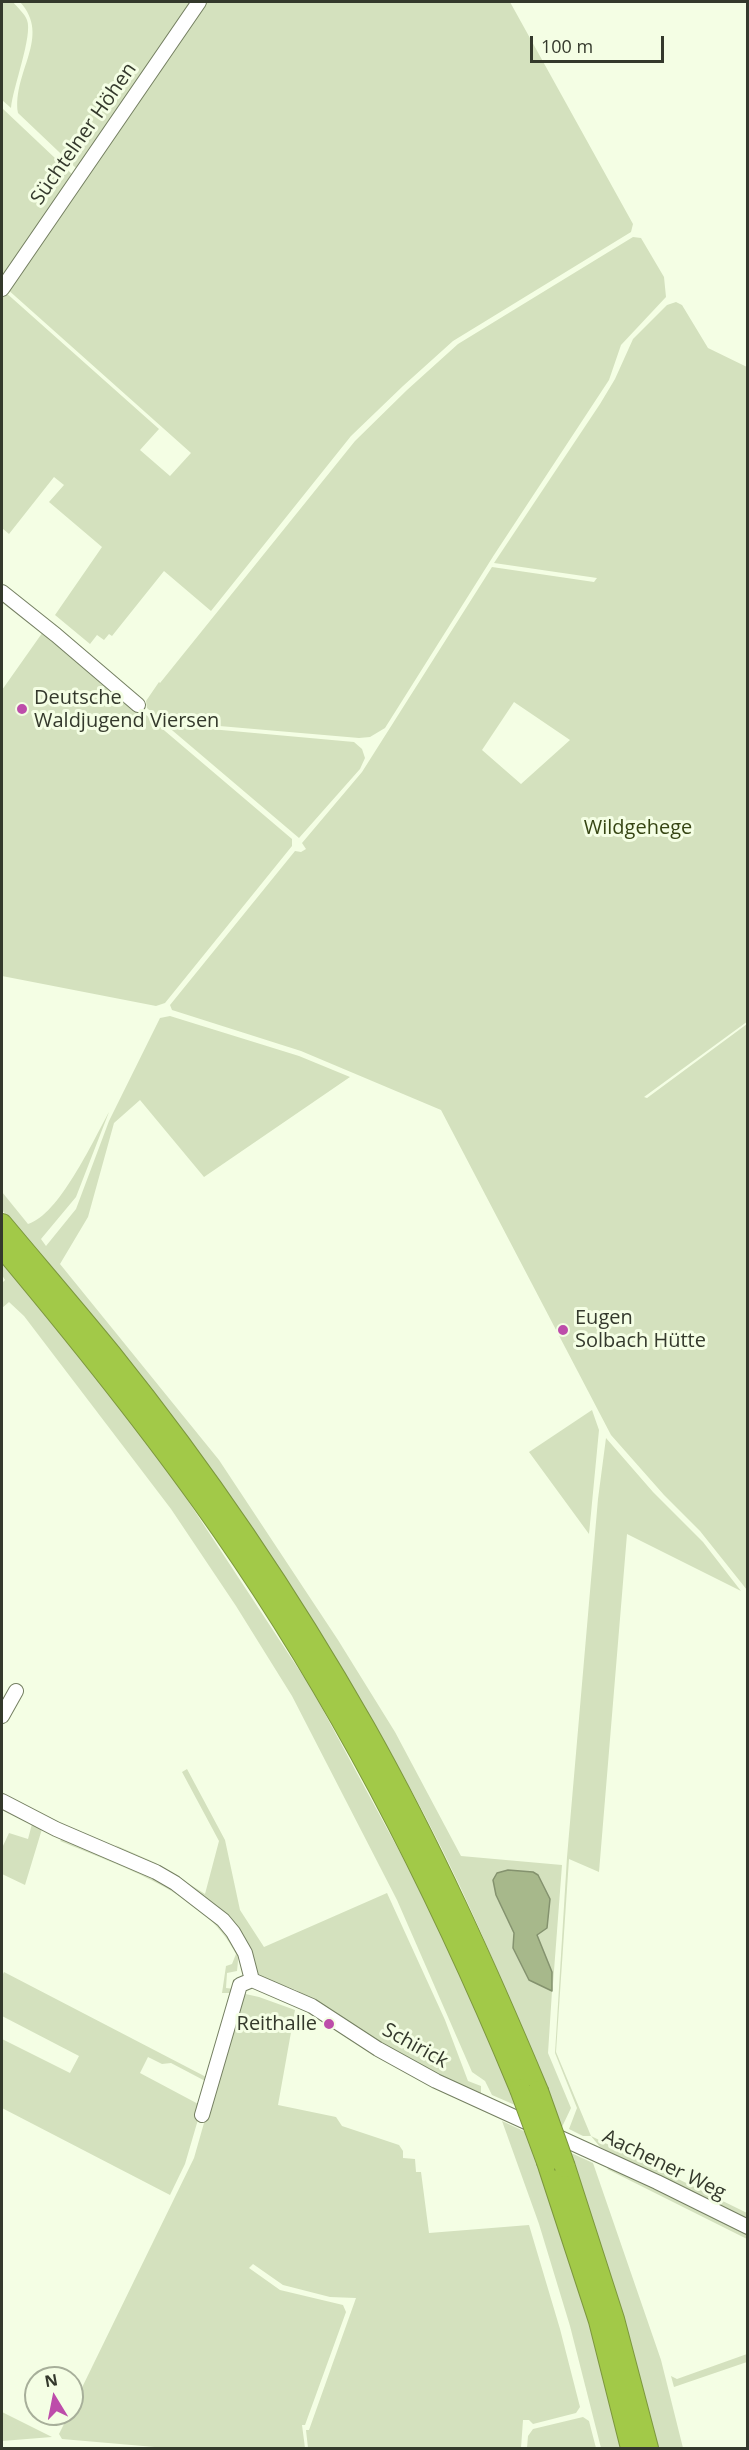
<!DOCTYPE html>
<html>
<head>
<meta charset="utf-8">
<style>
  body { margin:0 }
  #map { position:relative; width:749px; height:2450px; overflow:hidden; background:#f4fee4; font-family:"Open Sans",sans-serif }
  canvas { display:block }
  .frame { position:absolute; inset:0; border:3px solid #34392c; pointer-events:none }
  .north { position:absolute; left:24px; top:2366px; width:60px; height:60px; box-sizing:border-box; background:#f4fee4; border:2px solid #a7af9a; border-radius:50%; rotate:350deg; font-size:16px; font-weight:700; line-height:24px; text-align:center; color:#34392c }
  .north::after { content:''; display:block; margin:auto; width:21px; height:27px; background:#bd4daa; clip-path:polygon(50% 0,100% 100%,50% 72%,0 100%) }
  .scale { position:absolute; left:530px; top:36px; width:134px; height:27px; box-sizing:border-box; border:3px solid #34392c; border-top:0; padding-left:8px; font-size:18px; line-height:21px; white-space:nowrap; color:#34392c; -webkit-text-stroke:4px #f4fee4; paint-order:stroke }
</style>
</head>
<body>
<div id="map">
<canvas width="749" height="2450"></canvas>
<div class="frame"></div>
<div class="north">N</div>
<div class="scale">100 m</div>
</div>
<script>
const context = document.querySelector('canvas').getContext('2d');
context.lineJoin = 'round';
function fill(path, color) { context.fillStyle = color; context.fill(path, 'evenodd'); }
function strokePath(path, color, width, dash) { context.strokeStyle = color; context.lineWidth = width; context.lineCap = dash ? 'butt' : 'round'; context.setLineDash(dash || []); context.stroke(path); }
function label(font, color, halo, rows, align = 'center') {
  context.font = font + ' "Open Sans",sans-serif'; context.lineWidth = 6; context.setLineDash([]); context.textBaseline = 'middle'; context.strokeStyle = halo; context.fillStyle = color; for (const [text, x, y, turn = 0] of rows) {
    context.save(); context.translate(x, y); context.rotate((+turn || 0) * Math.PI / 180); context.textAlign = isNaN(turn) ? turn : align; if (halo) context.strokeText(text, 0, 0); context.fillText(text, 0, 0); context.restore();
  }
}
fill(new Path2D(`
  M2 2H13C17 7 25 14 27 20 33 35 13 87 11 108L2 100Z
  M20 2H195L78 170 18 113C12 72 52 37 20 2Z
  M204 2H510L633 224 631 232 453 341 403 386 351 436 211 611 164 571 112 636 109 634 104 640 97 635 90 644 55 615 102 547 49 502 64 485 54 477 9 534 2 528V294L4 291 159 429 140 450 170 476 191 453 6 288Z
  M2 108 74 176 2 281Z
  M633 237 641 238 664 277 666 297 621 345 609 380 494 555 385 728 370 737 359 738 161 721 147 708 146 701 159 682 160 683 355 441 407 390 458 344Z
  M676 302 682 305 708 348 747 367 748 1021 644 1097 647 1098 747 1024V1590L700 1531 664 1495 611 1435 441 1110 301 1051 172 1010 170 1005 295 851 301 852 306 849 302 843 362 772 492 567 594 582 597 578 494 563 600 404 615 379 633 339 667 305ZM514 702 570 740 521 784 482 750Z
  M45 629 292 839V846L165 1003 156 1006 2 976V690Z
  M166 725 354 742 362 749 365 758 360 769 299 838Z
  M170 1016 299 1056 350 1077 204 1177 140 1100 114 1123 88 1217 60 1264 219 1460 338 1640 395 1732 461 1856 562 1865 553 1984 552 1972 537 1935 550 1899 538 1875 496 1895 514 1933 513 1949 529 1980 552 1991 548 2053 571 2108 562 2127 559 2125C519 2019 476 1913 423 1812 338 1651 238 1497 124 1355 85 1306 43 1258 2 1210V1192L28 1224C59 1215 93 1141 109 1112L76 1197 41 1239 46 1246 76 1209 109 1121 160 1018Z
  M2 1260 72 1339 173 1478 311 1688 424 1897 471 1996 515 2105 492 2095 485 2081 472 2072 397 1900 292 1696 236 1606 171 1509 24 1316 9 1302 2 1308V1283L5 1280 2 1275Z
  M592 1410 599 1430 589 1534 529 1452Z
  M606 1438 653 1492 703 1542 741 1591 627 1534 599 1872 569 1859 556 2052 591 2136 747 2213V2221L600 2147 591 2136H583L569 2129 577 2108 555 2053 567 1857 598 1499Z
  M187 1769 225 1840 240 1910 264 1947 387 1893 445 2020 468 2081 481 2086V2096L417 2067 296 1990 258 1976 247 1946 115 1845 156 1863 205 1894 219 1841 182 1772Z
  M32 1824 42 1829 25 1885 2 1874V1848L9 1833 28 1839Z
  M62 1839C114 1860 165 1880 209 1917 219 1926 230 1935 236 1948 239 1955 238 1963 237 1971L227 1973 226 1988 235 1989 234 1993H222L226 1966 232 1964 236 1954C206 1893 119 1866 60 1841Z
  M4 1972 210 2079 209 2083 171 2063 162 2064 148 2057 140 2073 202 2106 185 2164 170 2195 2 2108V2039L70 2073 79 2056 2 2016V1976Z
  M241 1993 259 1997 295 2010 278 2105 336 2117 342 2126 399 2145 403 2151V2158L415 2159 416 2172H421L429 2233 529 2225 560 2329 580 2407 576 2413 533 2424 529 2420H523L521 2448H308L306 2430H309L356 2298 330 2297 283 2285 253 2264 249 2268 280 2290 343 2305 346 2312 305 2425H302L305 2448H166L62 2439 59 2434 69 2414H72V2408L194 2158Z
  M502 2121 593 2163 661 2360 683 2448H601L570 2326 539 2224Z
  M614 2165 747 2233V2239L607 2169Z
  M747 2354V2362L674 2387 671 2376 677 2379Z
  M2 2412 52 2437 2 2441Z
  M583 2417 589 2421 596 2448H527L528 2436 533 2429Z`), '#d4e1be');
const water = new Path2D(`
  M508 1870 533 1872 538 1875 550 1899 547 1928 537 1935 552 1972V1991L529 1980 513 1948 514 1933 496 1895 493 1880 497 1873Z`);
fill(water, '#a7b88b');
strokePath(water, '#84926e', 1.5);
const minor = new Path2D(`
  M2 289 199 2
  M2 592 56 635 138 705
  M2 1716 16 1691
  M2 1801 56 1829 156 1872 175 1883 223 1920 233 1932 245 1953 252 1980 312 2006 378 2049 436 2081 657 2182 748 2227
  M202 2115 240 1985 252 1980`);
const highway = new Path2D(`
  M2 1224C38 1267 75 1310 111 1354 205 1471 291 1598 365 1728 431 1845 486 1967 538 2091
  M2 1247C79 1339 154 1432 222 1530 344 1705 439 1893 520 2089
  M547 2162 599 2321 631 2448
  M565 2167 614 2319 648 2448`);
strokePath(minor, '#747f61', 16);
strokePath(highway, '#7c973e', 22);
strokePath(minor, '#fff', 14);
strokePath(highway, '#a2c948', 20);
const highwayBridge = new Path2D(`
  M520 2089 547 2162
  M538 2091 565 2167`);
strokePath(highwayBridge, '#7c973e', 22, []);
strokePath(highwayBridge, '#a2c948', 20);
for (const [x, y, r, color] of [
  [22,709,6,"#bd4daa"],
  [563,1330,6,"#bd4daa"],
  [329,2024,6,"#bd4daa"]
]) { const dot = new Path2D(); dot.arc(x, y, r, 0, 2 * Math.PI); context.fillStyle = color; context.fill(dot); strokePath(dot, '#f4fee4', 2); }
label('20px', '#34392c', '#f4fee4', [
  ["Süchtelner Höhen",84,134,-55],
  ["Schirick",415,2046,29],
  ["Aachener Weg",664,2165,26]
]);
label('20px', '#34392c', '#f4fee4', [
  ["Deutsche",34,698],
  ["Waldjugend Viersen",34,721],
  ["Eugen",575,1318],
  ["Solbach Hütte",575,1341],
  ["Reithalle",317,2024,"right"]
], 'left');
label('20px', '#364513', '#f4fee4', [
  ["Wildgehege",638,828]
]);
</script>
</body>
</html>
